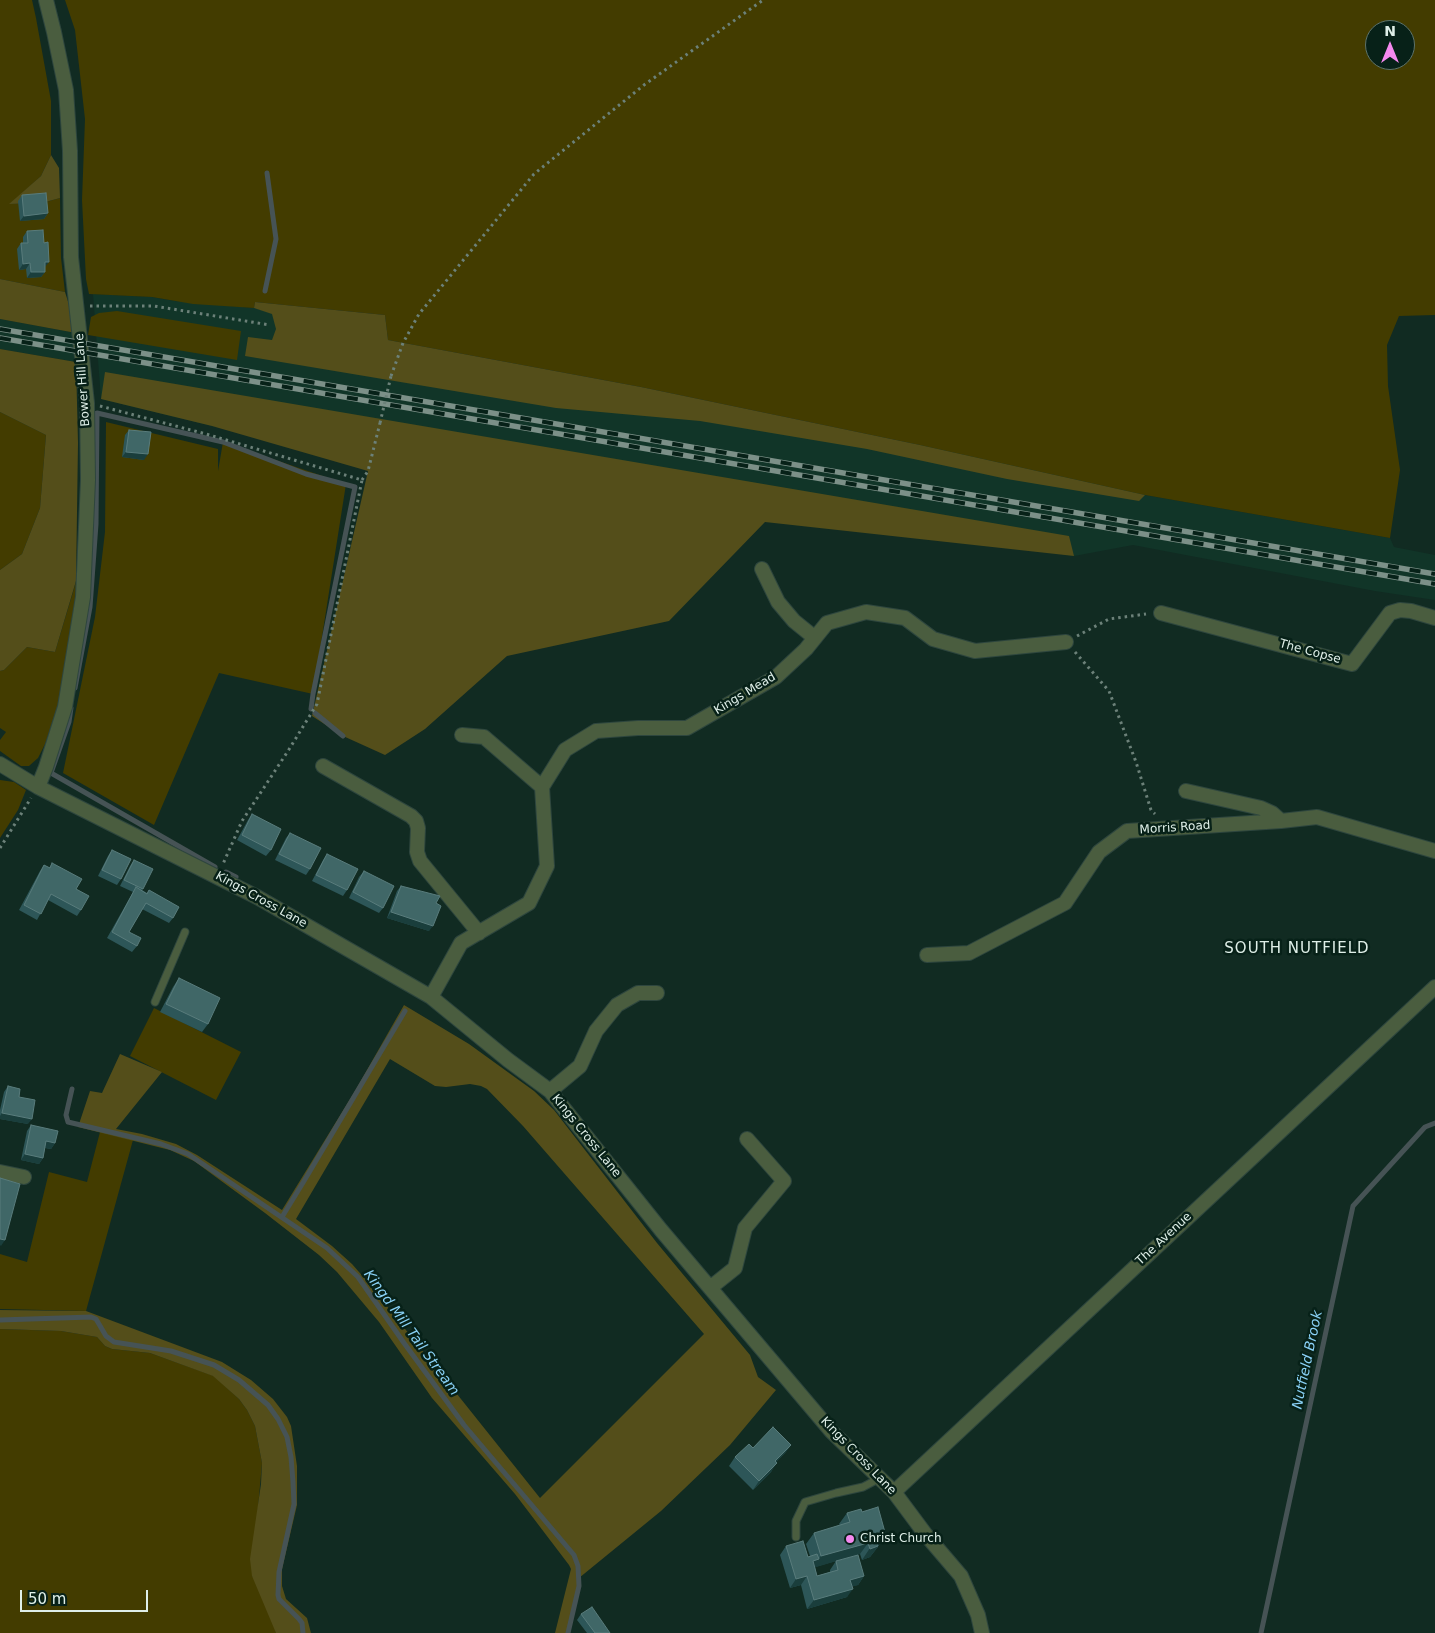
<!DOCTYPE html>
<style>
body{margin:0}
#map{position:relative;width:1435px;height:1633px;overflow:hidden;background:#112b22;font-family:"DejaVu Sans",sans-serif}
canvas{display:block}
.north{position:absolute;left:1365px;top:20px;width:50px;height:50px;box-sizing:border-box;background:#072118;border:1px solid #5d736b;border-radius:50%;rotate:0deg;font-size:14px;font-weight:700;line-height:20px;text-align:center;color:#dfefe8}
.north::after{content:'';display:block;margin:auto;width:18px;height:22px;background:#f589ef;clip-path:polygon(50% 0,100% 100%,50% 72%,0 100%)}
.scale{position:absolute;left:20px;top:1590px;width:128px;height:22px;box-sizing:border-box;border:2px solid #dfefe8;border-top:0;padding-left:6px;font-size:15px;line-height:18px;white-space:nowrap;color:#dfefe8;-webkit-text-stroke:4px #072118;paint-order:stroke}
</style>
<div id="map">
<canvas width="1435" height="1633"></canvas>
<div class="north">N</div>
<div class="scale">50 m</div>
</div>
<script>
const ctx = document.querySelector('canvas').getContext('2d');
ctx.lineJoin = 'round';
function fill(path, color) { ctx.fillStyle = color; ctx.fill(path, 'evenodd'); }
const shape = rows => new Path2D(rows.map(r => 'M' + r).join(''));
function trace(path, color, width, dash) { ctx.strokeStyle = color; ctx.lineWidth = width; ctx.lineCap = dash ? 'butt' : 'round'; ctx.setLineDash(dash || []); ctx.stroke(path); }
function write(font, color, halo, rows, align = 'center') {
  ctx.font = font + ' "DejaVu Sans",sans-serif'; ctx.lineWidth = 5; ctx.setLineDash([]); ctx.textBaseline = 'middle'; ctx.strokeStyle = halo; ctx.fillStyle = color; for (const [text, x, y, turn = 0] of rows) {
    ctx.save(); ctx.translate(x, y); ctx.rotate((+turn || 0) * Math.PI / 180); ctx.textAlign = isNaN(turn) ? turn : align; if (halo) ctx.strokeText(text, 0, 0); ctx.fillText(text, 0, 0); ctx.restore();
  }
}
const built = shape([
 [93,294,152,297,175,301,254,308,388,340,920,445,1145,495,1390,538,1394,547,1435,555,1435,600,1375,591,1133,545,1074,556,212,426,101,399],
 [0,319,76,333,76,362,0,349]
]);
const green = shape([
 [0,0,32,0,36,18,51,101,51,155,41,176,10,204,42,203,60,198,61,258,65,292,0,279],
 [65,0,1435,0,1435,315,1399,316,1387,345,1388,386,1400,470,1390,538,1145,495,920,445,641,387,388,340,385,315,255,302,254,308,193,304,152,297,89,294,86,279,82,200,85,119,75,30],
 [1375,30,1405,30,1405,60,1375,60],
 [117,311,241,331,237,360,88,335,91,317,99,313],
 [0,412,46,435,40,508,22,554,0,570],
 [106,422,218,449,218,471,223,442,346,484,313,694,219,673,154,825,63,773,95,617,105,532],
 [76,582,78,596,58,706,45,744,38,758,29,766,21,766,0,751,0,740,6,732,0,728,0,671,4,670,27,647,55,652],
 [0,780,14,782,26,790,18,810,0,838],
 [154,1008,241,1052,216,1100,130,1056],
 [100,1132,133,1140,86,1311,0,1309,0,1254,27,1262,49,1172,87,1182],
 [0,1329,61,1331,97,1337,105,1346,112,1349,150,1353,214,1376,239,1399,247,1410,255,1426,262,1463,252,1576,269,1591,276,1633,0,1633]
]);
const forest = shape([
 [51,155,59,168,60,198,42,203,9,204,41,176],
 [0,279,65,292,71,311,76,333,0,319],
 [255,302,385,315,388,340,641,387,920,445,1145,495,1139,501,1007,479,867,449,700,421,556,408,245,356,248,337,272,340,276,329,272,314,254,308],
 [0,349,76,362,78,443,76,581,55,652,27,647,4,670,0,671,0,570,22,554,40,508,46,435,0,412],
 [105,372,1069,536,1074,556,765,522,669,621,507,656,425,729,385,755,343,736,312,716,368,471,212,426,101,399],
 [404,1005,469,1044,534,1091,554,1110,657,1243,750,1355,758,1377,776,1390,730,1445,661,1511,579,1578,579,1586,568,1633,555,1633,571,1569,569,1565,515,1494,432,1398,379,1322,337,1272,319,1255,265,1213,194,1161,170,1150,78,1127,90,1091,102,1093,120,1054,162,1072,116,1129,142,1134,176,1144,197,1155,282,1210,355,1091],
 [390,1059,435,1086,446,1087,470,1084,481,1086,487,1089,523,1126,704,1334,540,1498,366,1280,352,1264,332,1246,296,1219],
 [0,1310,86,1311,222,1362,251,1380,273,1399,287,1417,291,1426,297,1466,297,1505,282,1569,282,1586,286,1599,307,1618,311,1633,276,1633,252,1576,250,1559,261,1484,262,1463,255,1426,247,1410,239,1399,213,1376,150,1353,112,1349,105,1346,97,1337,61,1331,0,1329]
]);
const stream = shape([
 [265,291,276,239,267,173],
 [75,688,90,607,96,524,97,413,223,442,306,474,355,487,313,694,311,709],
 [71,708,69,722,51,773,215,867],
 [315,713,343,736],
 [226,872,236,877],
 [72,1089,66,1115,68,1122,161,1144,188,1154,327,1248,358,1277,404,1343,464,1425,574,1555,578,1566,579,1586,568,1633],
 [282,1217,304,1181,405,1011],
 [0,1320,91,1317,96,1319,106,1336,114,1342,171,1351,214,1365,239,1380,268,1405,278,1419,287,1437,291,1457,293,1482,294,1504,279,1572,278,1595,279,1599,299,1619,302,1623,303,1633],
 [1261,1633,1353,1206,1425,1127,1435,1123]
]);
const path = shape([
 [90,306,154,306,270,325],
 [391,376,403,343,419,314,534,174,644,85,763,0],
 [100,406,206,434,362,480,317,704,288,751,242,821,223,864],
 [362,480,368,471,380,423],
 [1077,636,1109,619,1146,614],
 [1075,652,1109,691,1136,762,1151,810,1155,814],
 [0,848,31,798]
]);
const lane = shape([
 [155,1002,185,932],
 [796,1537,796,1521,805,1502,836,1493,863,1487,880,1478]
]);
const street = shape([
 [762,569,778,602,794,621,815,638],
 [1161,613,1352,664,1390,613,1400,610,1411,611,1435,618],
 [462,735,484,737,542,787],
 [0,764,38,787,257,897,431,997,508,1060,550,1091,661,1230,832,1432,894,1492,926,1535,961,1576,978,1615,982,1633],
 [323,766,411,816,416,821,418,828,417,852,420,861,479,933],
 [38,787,46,767,65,707,83,597,88,480,87,403,71,257,70,151,66,90,54,32,46,0],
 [1186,791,1261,808,1272,813,1281,821],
 [927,955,969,953,1065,903,1099,852,1127,831,1281,821,1317,817,1435,851],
 [431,997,461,943,529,903,547,866,542,787,565,750,596,731,638,728,687,728,776,677,806,649,827,623,866,612,905,618,933,639,975,651,1066,642],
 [550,1091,580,1066,596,1031,617,1005,638,993,657,993],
 [0,1172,24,1177],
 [710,1288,735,1268,745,1228,784,1181,747,1139],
 [894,1492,1435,987]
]);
const rail = shape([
 [0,329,1435,574],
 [0,338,1435,584]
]);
const pathBridge = shape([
 [380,423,391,376]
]);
const wall = shape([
 [22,195,48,213,44,219,20,221,18,201],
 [27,231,45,267,45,272,41,277,27,278,26,269,19,270,17,249,21,243,23,243,23,237],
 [129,430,144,460,122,457,125,435],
 [252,814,271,850,266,856,237,840,248,820],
 [290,833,310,869,306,875,275,860,286,838],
 [112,850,121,879,117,885,98,876,108,856],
 [327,854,347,890,343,896,312,881,323,860],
 [134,860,143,889,142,890,147,893,149,890,173,918,169,923,142,909,129,932,137,946,132,952,107,938,133,892,120,886,130,866],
 [52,863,76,889,81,910,77,916,48,900,37,920,19,910,40,871,44,865,49,868],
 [364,871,383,908,379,913,349,898,359,877],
 [401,886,436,903,429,931,387,918,397,891],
 [179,978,208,1024,202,1032,160,1012,173,987],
 [8,1086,19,1097,28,1124,0,1119,0,1110,4,1092],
 [31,1125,55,1143,51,1149,45,1148,43,1158,39,1164,21,1160,27,1131],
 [791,1445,785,1453,776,1462,771,1472,753,1490,729,1466,735,1457,753,1448],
 [862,1512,878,1547,877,1548,870,1557,862,1560,860,1554,815,1567,817,1576,830,1572,830,1570,836,1561,864,1576,858,1585,852,1586,847,1597,807,1609,801,1585,790,1588,780,1555,786,1546,808,1557,810,1556,806,1544,814,1533,840,1525,839,1524,847,1513],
 [581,1614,610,1633,587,1633,577,1620]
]);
const shadedWall = shape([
 [48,213,44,219,20,221,24,216],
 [45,262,49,262,45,267],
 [30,263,26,269,19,270,23,264],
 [31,272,45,272,41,277,27,278],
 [126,452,148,454,144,460,122,457],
 [391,912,433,926,429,931,387,918],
 [2,1113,32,1119,28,1124,0,1119,0,1116],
 [46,1141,55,1143,51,1149,42,1147],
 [25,1154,43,1158,39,1164,21,1160],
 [0,1239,5,1240,1,1246,0,1245],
 [791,1445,785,1453,769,1470,775,1461],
 [777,1463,771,1472,753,1490,759,1481],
 [886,1536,870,1557,862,1560,876,1539],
 [868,1543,860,1554,813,1568,821,1556],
 [819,1559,813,1568,813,1561],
 [807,1576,801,1585,790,1588,796,1579],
 [864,1576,858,1585,844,1589,850,1580],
 [853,1589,847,1597,807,1609,814,1600]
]);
const building = shape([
 [46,193,48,213,24,216,22,195,46,193],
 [43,230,44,243,48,242,49,262,45,262,45,272,31,272,30,263,23,264,21,243,28,243,27,231,43,230],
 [129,430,151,432,148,454,126,452,129,430],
 [252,814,281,829,271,850,242,835,252,814],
 [290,833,321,848,310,869,279,854,290,833],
 [112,850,131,859,121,879,102,870,112,850],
 [327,854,358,869,347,890,316,875,327,854],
 [134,860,153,869,143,889,124,880,134,860],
 [52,863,82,879,76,889,89,896,81,910,51,894,41,914,24,905,44,865,50,868,52,863],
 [364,871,394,886,383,908,353,892,364,871],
 [401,886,440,896,436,903,441,906,433,926,391,912,401,886],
 [136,887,147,894,149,890,179,907,173,918,146,903,129,932,141,938,137,946,112,932,136,887],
 [179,978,220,998,208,1024,166,1004,179,978],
 [8,1086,20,1089,19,1097,35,1100,32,1119,2,1113,8,1086],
 [31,1125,58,1131,55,1143,46,1141,43,1158,25,1154,31,1125],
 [0,1178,20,1184,5,1240,0,1239,0,1178],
 [773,1427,791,1445,775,1461,777,1463,759,1481,735,1457,749,1444,753,1448,773,1427],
 [878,1507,886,1536,876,1539,878,1546,870,1549,868,1543,821,1556,814,1533,850,1522,847,1513,861,1509,862,1512,878,1507],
 [803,1541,808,1557,817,1554,819,1559,813,1561,817,1576,838,1570,836,1561,858,1555,864,1576,850,1580,853,1589,814,1600,807,1576,796,1579,786,1546,803,1541],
 [592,1607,610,1633,595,1633,581,1614,592,1607]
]);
const markers = [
 [850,1539,5,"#f589ef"]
];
const streetNames = [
 ["Bower Hill Lane",83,380,-94],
 ["The Copse",1310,652,15],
 ["Kings Mead",745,694,-31],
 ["Morris Road",1175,828,-4],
 ["Kings Cross Lane",261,900,29],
 ["Kings Cross Lane",586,1136,51],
 ["The Avenue",1164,1239,-43],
 ["Kings Cross Lane",858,1456,46]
];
const poiNames = [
 ["Christ Church",860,1539]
];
const waterNames = [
 ["Kingd Mill Tail Stream",411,1333,54],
 ["Nutfield Brook",1308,1360,-78]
];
const quarterNames = [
 ["SOUTH NUTFIELD",1297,949]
];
fill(built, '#113528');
fill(green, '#433c00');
fill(forest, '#544e1a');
trace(stream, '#465355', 5);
trace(lane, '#2e463e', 9);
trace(street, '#2e463e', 16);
trace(path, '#6c8179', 3, [2.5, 4]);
trace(lane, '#4a5d3f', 7);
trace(street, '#4a5d3f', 14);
trace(rail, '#7c9088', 5.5);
trace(rail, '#072118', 4, [11]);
trace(pathBridge, '#6c8179', 3, [2.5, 4]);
fill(wall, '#2d5658');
fill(shadedWall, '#1a3e3c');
fill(building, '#406767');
trace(building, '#597c7c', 1);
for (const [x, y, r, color] of markers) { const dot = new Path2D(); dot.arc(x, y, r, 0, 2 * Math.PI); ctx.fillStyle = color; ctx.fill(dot); trace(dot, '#072118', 2); }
write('12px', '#dfefe8', '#072118', streetNames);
write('12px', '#dfefe8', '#072118', poiNames, 'left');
write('italic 14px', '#89d1f6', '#072118', waterNames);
ctx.letterSpacing = '1px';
write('15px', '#dfefe8', '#072118', quarterNames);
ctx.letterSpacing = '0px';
</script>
